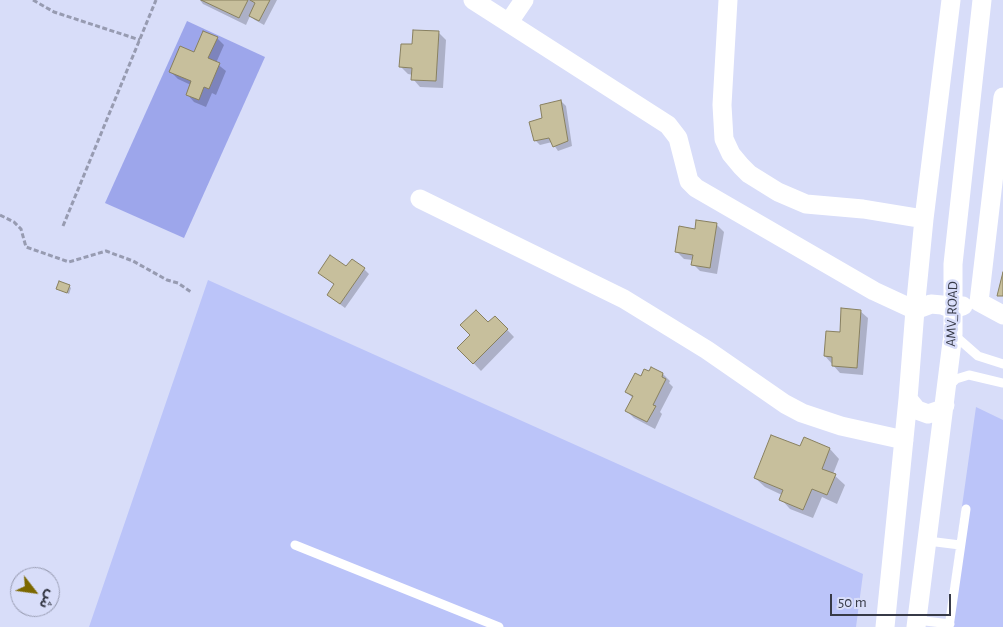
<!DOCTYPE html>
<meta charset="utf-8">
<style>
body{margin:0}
#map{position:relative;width:1003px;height:627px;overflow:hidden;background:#d8ddf9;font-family:"Alegreya Sans","Noto Sans Arabic",sans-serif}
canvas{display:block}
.north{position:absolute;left:10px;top:567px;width:50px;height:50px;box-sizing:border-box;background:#d8ddf9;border:1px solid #989cb2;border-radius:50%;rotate:120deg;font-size:14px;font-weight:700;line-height:20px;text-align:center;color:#373a47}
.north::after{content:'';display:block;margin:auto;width:18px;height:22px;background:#7c6800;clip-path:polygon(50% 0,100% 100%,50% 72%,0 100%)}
.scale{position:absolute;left:830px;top:594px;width:121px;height:22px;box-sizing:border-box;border:2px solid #373a47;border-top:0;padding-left:6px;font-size:15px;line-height:18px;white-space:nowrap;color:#373a47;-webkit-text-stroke:4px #d8ddf9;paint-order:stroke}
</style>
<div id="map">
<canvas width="1003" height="627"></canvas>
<div class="north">ش</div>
<div class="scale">50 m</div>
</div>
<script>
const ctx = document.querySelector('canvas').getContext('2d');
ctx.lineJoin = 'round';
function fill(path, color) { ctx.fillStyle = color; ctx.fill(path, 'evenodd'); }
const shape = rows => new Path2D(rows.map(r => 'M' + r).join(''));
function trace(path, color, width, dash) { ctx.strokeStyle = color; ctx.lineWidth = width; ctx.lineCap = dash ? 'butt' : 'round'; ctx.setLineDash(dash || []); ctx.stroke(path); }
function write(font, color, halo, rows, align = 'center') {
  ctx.font = font + ' "Alegreya Sans",sans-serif'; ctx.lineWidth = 5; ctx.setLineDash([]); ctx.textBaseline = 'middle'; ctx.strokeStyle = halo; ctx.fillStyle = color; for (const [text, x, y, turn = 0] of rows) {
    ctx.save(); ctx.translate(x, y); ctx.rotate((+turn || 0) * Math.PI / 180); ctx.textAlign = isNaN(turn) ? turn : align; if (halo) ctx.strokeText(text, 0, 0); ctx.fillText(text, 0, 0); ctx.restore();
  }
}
const green = shape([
 [208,280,863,574,856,627,89,627],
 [976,407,1003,420,1003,627,945,627]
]);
const water = shape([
 [187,21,265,57,184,238,105,203]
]);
const shadow = shape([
 [200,0,277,0,264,25,255,20,250,16,246,25,203,4],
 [438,32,446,40,443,88,420,87,413,79,413,75,408,74,401,67,413,45],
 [217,38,224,45,216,63,226,71,216,95,212,93,206,107,194,102,187,94,191,85,178,79,171,72],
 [561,101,566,106,572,146,558,151,552,142,540,145,535,140,544,119],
 [716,224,724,232,717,274,700,271,693,264,693,260,684,259,676,251,696,230],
 [347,268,364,269,369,274,345,308,333,299,335,285,319,273],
 [69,286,71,288,69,294,58,289],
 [860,311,868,318,863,375,840,373,825,356],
 [495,317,514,337,481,371,459,348],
 [663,374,670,381,669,383,673,387,660,412,662,414,655,429,634,418,627,411,633,398,626,392,641,377],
 [804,439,830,449,839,459,833,474,845,485,837,504,822,497,813,518,790,509,781,499,782,495,765,487,755,478,801,448]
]);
const building = shape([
 [201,0,248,0,239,18,201,0],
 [250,0,270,0,259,21,249,16,255,3,250,0],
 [413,30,439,31,436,81,411,80,412,68,399,67,401,44,412,44,413,30],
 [203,31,218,37,208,58,220,63,209,89,204,87,199,100,186,95,191,81,169,72,180,46,194,52,203,31],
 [561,100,568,141,553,147,549,138,534,141,529,122,542,118,540,105,561,100],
 [696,220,717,223,710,268,691,265,693,255,675,252,679,226,695,229,696,220],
 [330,255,346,266,352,259,365,268,340,304,327,295,334,284,318,273,330,255],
 [1003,272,1003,296,997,296,1003,272],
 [59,281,70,285,67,293,56,289,59,281],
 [841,308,861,310,857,368,832,366,832,357,824,356,826,331,840,332,841,308],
 [476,310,488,322,495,316,508,329,473,364,457,348,470,335,460,325,476,310],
 [651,367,663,373,662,377,666,379,653,405,656,406,647,422,625,411,633,396,625,392,635,373,641,376,644,369,649,371,651,367],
 [771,435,800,446,804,437,830,448,822,469,836,474,827,495,812,489,803,510,779,500,783,490,754,478,771,435]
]);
const path = shape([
 [33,0,54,12,140,40],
 [0,215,14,222,21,229,26,247,69,262,106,251,133,261,167,280,178,283,191,292],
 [63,226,156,0]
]);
const lane = shape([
 [953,334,978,356,1003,364],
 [949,386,956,379,969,375,1003,383],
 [928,541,960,545],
 [295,545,499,627],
 [917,620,950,624],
 [949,627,966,509]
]);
const street = shape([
 [473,0,668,125,678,138,689,181,696,188,874,291,915,310],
 [728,0,722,105,724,139,731,154,741,166,749,174,778,192,806,204,863,209,924,219],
 [509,22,524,0],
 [1003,97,979,302,1003,315],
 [420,199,624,299,707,350,785,404,802,413,841,426,904,440],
 [915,310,931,304,942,305,953,309,963,306],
 [908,399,917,410,928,414,940,410,945,405],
 [885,627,908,399,915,310,924,219,951,0],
 [916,627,953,334,953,264,982,0]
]);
const streetNames = [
 ["AMV_ROAD",952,314,-88]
];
fill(green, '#bbc4f9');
fill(water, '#9da6eb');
fill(shadow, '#0003');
fill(building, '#c7bf9c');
trace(building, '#88805f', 1);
trace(path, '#979bb1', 3, [5, 2.5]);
trace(lane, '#fff', 9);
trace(street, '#fff', 19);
write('14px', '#373a47', '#d8ddf9', streetNames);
</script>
